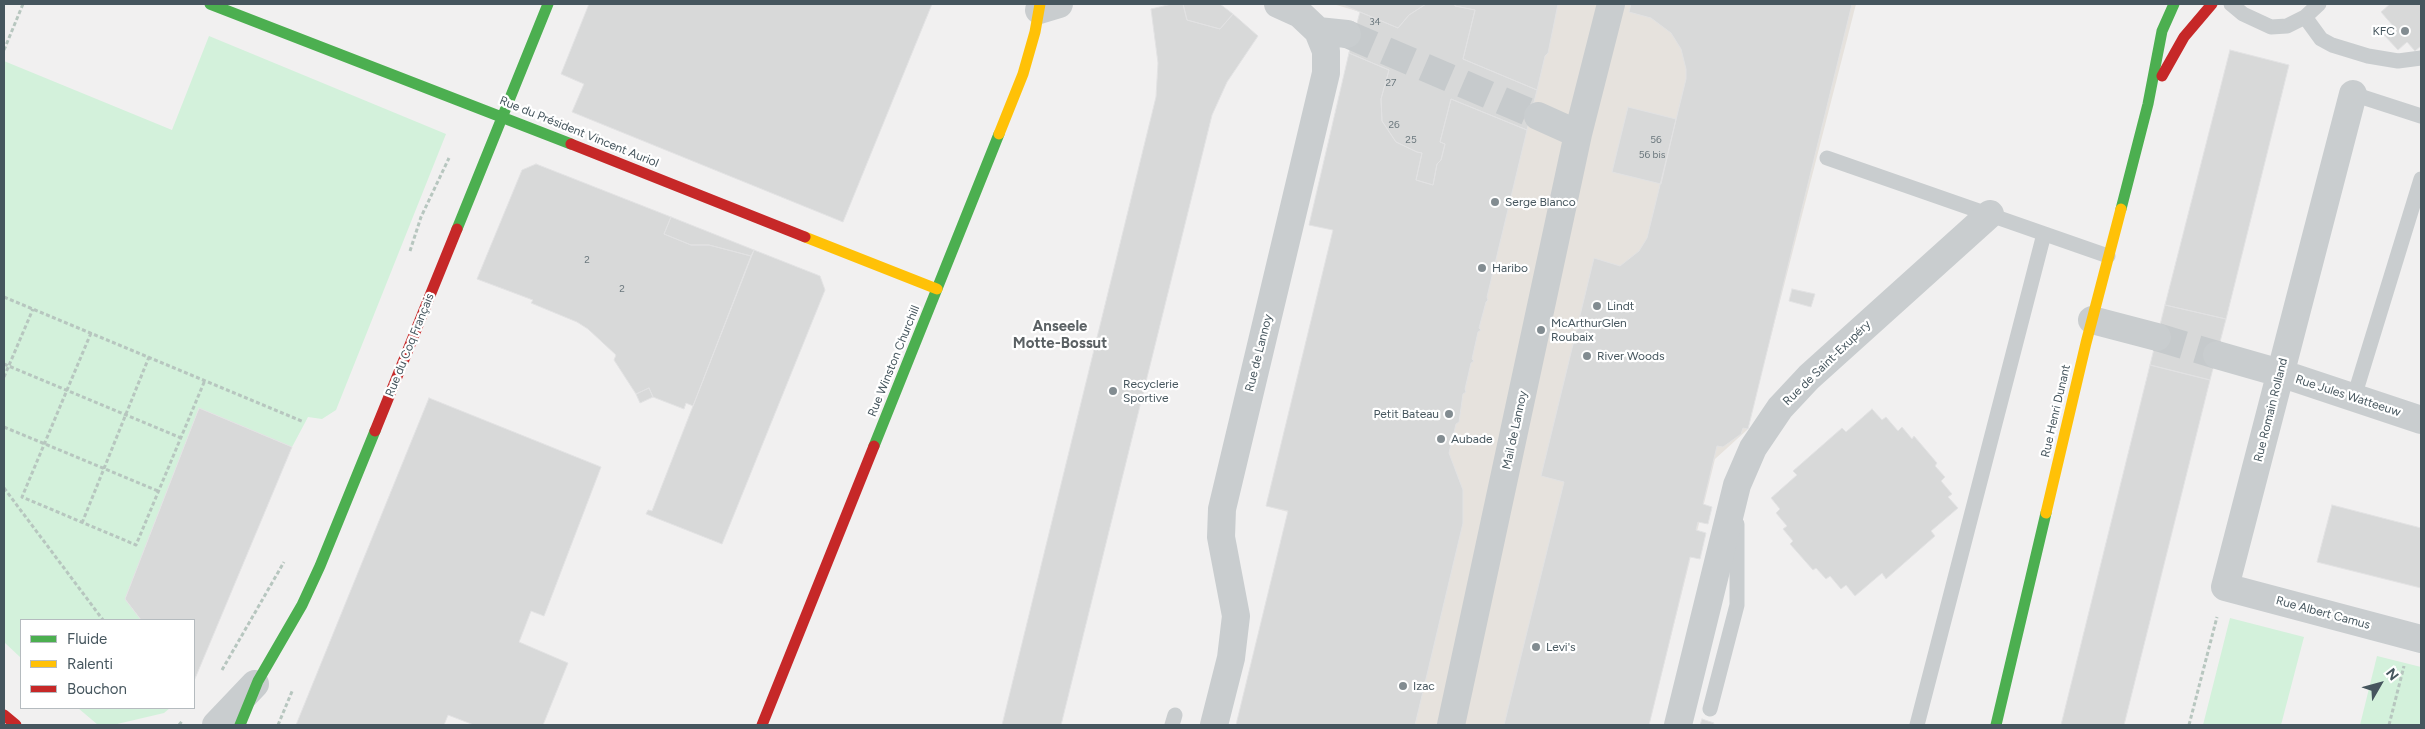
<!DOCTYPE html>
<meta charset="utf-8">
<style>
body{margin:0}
#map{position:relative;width:2425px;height:729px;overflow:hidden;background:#f1f0f0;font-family:Figtree,sans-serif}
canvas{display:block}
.frame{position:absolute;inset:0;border:5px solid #46565e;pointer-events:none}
.legend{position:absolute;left:20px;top:619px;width:175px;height:90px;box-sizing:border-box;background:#fff;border:1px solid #b5bbbf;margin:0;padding:6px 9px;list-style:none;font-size:15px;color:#46565e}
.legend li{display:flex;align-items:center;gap:10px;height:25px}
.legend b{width:25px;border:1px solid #b5bbbf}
.north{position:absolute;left:2355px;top:659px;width:50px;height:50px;-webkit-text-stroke:4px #fff;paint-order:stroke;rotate:52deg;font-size:14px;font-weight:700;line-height:20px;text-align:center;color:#46565e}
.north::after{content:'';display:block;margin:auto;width:18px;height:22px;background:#46565e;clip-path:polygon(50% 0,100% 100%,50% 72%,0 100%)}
</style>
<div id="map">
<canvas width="2425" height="729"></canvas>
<div class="frame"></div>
<ul class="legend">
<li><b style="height:6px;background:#4caf50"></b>Fluide</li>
<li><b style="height:6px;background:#ffc107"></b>Ralenti</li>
<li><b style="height:6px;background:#c62828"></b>Bouchon</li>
</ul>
<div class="north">N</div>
</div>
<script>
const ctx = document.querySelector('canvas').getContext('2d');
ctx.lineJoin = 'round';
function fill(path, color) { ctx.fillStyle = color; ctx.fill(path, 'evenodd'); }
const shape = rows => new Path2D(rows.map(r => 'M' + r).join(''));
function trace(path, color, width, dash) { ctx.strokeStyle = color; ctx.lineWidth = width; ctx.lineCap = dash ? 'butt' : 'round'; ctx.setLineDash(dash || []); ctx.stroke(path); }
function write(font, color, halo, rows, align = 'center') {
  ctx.font = font + ' Figtree,sans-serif'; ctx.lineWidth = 4.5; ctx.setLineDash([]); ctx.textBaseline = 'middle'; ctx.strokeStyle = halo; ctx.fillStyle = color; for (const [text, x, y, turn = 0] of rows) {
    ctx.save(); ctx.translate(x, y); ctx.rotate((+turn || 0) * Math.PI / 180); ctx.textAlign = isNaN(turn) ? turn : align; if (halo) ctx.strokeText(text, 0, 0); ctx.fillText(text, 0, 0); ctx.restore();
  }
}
const commercial = shape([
 [1333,4,1856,4,1747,430,1715,459,1649,725,1236,725,1288,512,1266,506,1333,230,1309,225,1360,12]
]);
const green = shape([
 [209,36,446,134,336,410,322,419,308,417,292,447,199,408,125,599,141,620,21,620,21,658,4,642,4,61,172,130],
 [2230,618,2304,637,2281,725,2203,725],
 [2377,656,2421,667,2420,725,2360,725],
 [78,708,170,708,164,713,113,725,98,725]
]);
const building = shape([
 [589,4,932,4,843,222,572,112,584,84,561,74,589,4],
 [1172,4,1183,4,1187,20,1220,29,1233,14,1258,36,1227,82,1212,115,1061,725,1002,725,1156,97,1158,63,1151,9,1172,4],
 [1183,4,1220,4,1233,14,1220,29,1187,20,1183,4],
 [1341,4,1426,4,1409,15,1398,28,1341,4],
 [1426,4,1455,4,1455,6,1475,10,1463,59,1537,90,1527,130,1451,99,1440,142,1445,144,1441,160,1437,164,1433,185,1416,180,1422,153,1417,152,1396,142,1382,121,1381,99,1389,70,1349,53,1360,12,1398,28,1409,15,1426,4],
 [1455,4,1558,4,1548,53,1545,56,1537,90,1463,59,1475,10,1455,6,1455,4],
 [1631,4,1852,4,1748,429,1743,428,1741,434,1723,447,1717,446,1703,504,1712,507,1708,524,1698,522,1696,530,1706,533,1700,559,1690,557,1649,725,1504,725,1564,482,1541,476,1594,258,1620,266,1639,251,1647,238,1686,79,1686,69,1681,49,1671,33,1651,18,1629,12,1631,4],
 [2390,4,2421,4,2421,46,2415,51,2407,42,2398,50,2384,35,2394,27,2381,12,2390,4],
 [2230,50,2289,65,2226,319,2165,305,2230,50],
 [1349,53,1389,70,1381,99,1382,121,1396,142,1417,152,1422,153,1416,180,1433,185,1437,164,1441,160,1445,144,1440,142,1451,99,1527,130,1487,297,1488,300,1486,302,1479,328,1481,330,1478,332,1472,359,1474,361,1471,363,1465,389,1466,392,1463,394,1459,422,1456,424,1449,453,1463,490,1463,523,1415,725,1236,725,1288,511,1266,506,1333,230,1309,225,1349,53],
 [1628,107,1676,119,1661,184,1612,172,1628,107],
 [536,164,671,217,664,234,691,245,709,245,751,256,693,406,686,403,684,409,653,397,649,388,636,394,614,360,616,355,588,329,577,322,531,303,533,300,477,279,522,170,536,164],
 [671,217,754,250,751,256,709,245,691,245,664,234,671,217],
 [754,250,820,276,825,290,722,544,646,514,648,510,652,511,754,250],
 [1792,289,1815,294,1811,307,1789,301,1792,289],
 [2165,305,2226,319,2210,380,2150,365,2165,305],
 [2150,365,2210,380,2124,725,2061,725,2150,365],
 [649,388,653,397,640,403,636,394,649,388],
 [429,398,601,467,544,616,531,611,519,642,568,663,543,725,474,725,448,715,444,725,296,725,429,398],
 [199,408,292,447,194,681,194,620,141,620,125,599,199,408],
 [1872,409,1882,420,1886,417,1898,431,1902,427,1912,439,1914,436,1937,463,1935,466,1945,477,1941,481,1952,494,1948,497,1958,508,1931,531,1935,536,1886,579,1882,573,1855,596,1846,585,1841,589,1830,576,1826,579,1816,568,1813,570,1790,544,1793,541,1783,529,1787,526,1776,513,1780,509,1771,498,1797,475,1793,471,1842,428,1846,432,1872,409],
 [2332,505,2421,528,2421,588,2317,562,2332,505],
 [1702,719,1714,723,1713,725,1700,725,1702,719]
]);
const streetTunnel = shape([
 [1347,34,1538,116],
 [2157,337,2217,355]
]);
const path = shape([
 [4,50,23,4],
 [410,251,421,217,449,158],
 [4,297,304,422],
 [91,333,22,497,136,545,205,380],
 [4,364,181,438],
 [4,377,33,309],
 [4,427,158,491],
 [4,488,103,620],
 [82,523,149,357],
 [222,670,284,562],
 [179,725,183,720],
 [278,725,293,689],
 [2189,725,2217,617],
 [2389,725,2404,666]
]);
const lane = shape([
 [2231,4,2243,14,2271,27,2287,26,2305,17,2319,4],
 [2305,17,2321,39,2332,45,2368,56,2398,61,2421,58],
 [2353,94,2421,116],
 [1827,158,2108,256],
 [2354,397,2421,179],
 [1710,709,1737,605,1737,524],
 [1172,725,1175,715],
 [1917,725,2044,234]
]);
const street = shape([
 [1039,10,1059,4],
 [1318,31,1347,34],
 [2353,94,2225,587,2421,639],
 [1538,116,1578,134],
 [2092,320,2157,337],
 [2217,355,2280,373,2421,420],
 [216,725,255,684],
 [1214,725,1231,658,1236,616,1221,537,1222,509,1326,73,1326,51,1318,31,1300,14,1278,4],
 [1451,725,1578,134,1611,4],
 [1678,725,1737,485,1753,448,1780,408,1809,377,1990,214]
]);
const fast = shape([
 [210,4,571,144],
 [2121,209,2148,104,2162,31,2174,4],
 [457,229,548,4],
 [874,446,999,134],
 [240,725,258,681,302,605,320,566,375,431],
 [1996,725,2046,513]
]);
const slow = shape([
 [999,134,1023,74,1035,32,1040,4],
 [805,237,937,289],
 [2046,513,2086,343,2121,209]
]);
const jam = shape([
 [2162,76,2184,37,2212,4],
 [571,144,805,237],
 [375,431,457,229],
 [4,715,16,725],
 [762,725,874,446]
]);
const markers = [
 [2405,31,5,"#828c91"],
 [1495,202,5,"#828c91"],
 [1482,268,5,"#828c91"],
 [1597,306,5,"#828c91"],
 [1541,330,5,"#828c91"],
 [1587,356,5,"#828c91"],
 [1113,391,5,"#828c91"],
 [1449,414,5,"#828c91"],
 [1441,439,5,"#828c91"],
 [1536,647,5,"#828c91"],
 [1403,686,5,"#828c91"]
];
const numberNames = [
 ["34",1375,22],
 ["27",1391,83],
 ["26",1394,125],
 ["25",1411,140],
 ["56",1656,140],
 ["56 bis",1652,155],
 ["2",587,260],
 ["2",622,289]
];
const poiNames = [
 ["KFC",2395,31,"right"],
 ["Serge Blanco",1505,202],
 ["Haribo",1492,268],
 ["Lindt",1607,306],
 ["McArthurGlen",1551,323],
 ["Roubaix",1551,337],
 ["River Woods",1597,356],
 ["Recyclerie",1123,384],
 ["Sportive",1123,398],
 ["Petit Bateau",1439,414,"right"],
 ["Aubade",1451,439],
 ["Levi's",1546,647],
 ["Izac",1413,686]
];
const streetNames = [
 ["Rue du Président Vincent Auriol",579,132,22],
 ["Rue du Coq Français",410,345,-68],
 ["Rue de Lannoy",1259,353,-76],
 ["Rue Winston Churchill",894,361,-68],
 ["Rue de Saint-Exupéry",1827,363,-44],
 ["Rue Jules Watteeuw",2348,396,18],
 ["Rue Romain Rolland",2271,410,-76],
 ["Rue Henri Dunant",2056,411,-77],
 ["Mail de Lannoy",1515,430,-78],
 ["Rue Albert Camus",2323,613,15]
];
const quarterNames = [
 ["Anseele",1060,327],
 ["Motte-Bossut",1060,344]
];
fill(commercial, '#e6e2dd');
fill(green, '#d3f1db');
fill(building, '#d8d9d9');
trace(building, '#e2e2e3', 1);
trace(streetTunnel, '#c6cacc', 28, [28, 14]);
trace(path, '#b7c6bf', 3, [4, 2.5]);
trace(lane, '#c9cdcf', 15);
trace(street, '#c9cdcf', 28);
trace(fast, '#4caf50', 11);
trace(slow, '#ffc107', 11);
trace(jam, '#c62828', 11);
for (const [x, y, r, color] of markers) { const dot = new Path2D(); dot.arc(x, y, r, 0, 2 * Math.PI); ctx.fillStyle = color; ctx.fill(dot); trace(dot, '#fff', 2); }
write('10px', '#6b787e', null, numberNames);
write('12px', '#46565e', '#fff', poiNames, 'left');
write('12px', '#46565e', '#fff', streetNames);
write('bold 15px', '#5b6164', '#fff', quarterNames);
</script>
